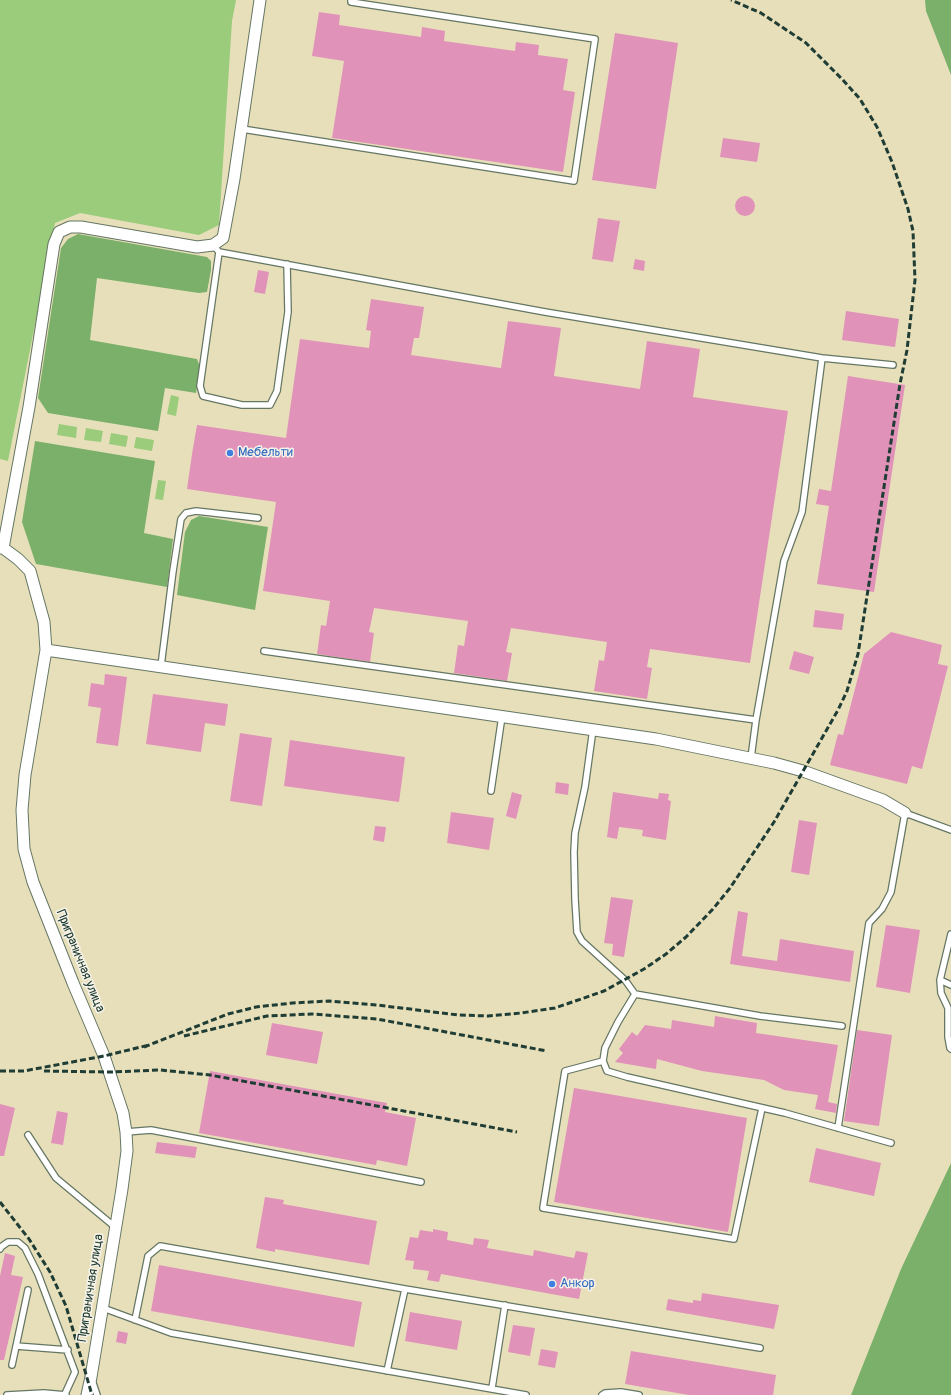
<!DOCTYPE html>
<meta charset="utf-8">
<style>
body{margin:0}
canvas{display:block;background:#e7dfba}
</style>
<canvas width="951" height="1395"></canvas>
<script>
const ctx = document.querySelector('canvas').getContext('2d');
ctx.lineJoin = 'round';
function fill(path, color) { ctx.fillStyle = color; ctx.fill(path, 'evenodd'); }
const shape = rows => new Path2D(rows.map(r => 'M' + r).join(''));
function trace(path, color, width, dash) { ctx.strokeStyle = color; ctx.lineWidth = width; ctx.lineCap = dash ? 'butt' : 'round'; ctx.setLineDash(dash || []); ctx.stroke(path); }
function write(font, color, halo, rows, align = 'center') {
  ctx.font = font + ' Pangolin,sans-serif'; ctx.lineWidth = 3; ctx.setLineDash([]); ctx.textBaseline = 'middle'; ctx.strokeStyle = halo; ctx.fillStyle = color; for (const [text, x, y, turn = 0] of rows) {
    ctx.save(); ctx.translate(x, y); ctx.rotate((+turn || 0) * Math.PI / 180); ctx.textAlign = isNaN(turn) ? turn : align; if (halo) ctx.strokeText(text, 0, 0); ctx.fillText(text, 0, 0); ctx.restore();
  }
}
const green = shape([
 [0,0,236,0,232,21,219,225,199,235,80,213,55,223,8,461,0,459],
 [171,395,179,397,176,416,167,414],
 [59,424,77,427,76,438,57,435],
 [86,428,103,431,101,442,84,440],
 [111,433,128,436,126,447,109,444],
 [136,437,154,440,152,451,134,448],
 [158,480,166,481,163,500,155,499]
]);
const forest = shape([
 [925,0,951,0,951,75,926,11],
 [78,234,207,257,211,261,211,270,207,292,199,293,97,278,90,340,197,359,200,367,196,393,165,388,158,431,48,413,38,398,61,248,68,239],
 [35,441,155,461,144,533,173,539,167,587,36,564,22,522],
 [199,516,268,527,255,610,177,595,185,532,191,520],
 [951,1163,951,1395,851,1395,901,1269]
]);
const building = shape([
 [319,12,340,15,339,25,421,37,422,27,445,31,444,41,515,51,516,42,539,45,538,55,568,59,563,90,575,92,563,172,332,138,344,61,312,56],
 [615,33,678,43,656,189,592,180],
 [723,138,760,143,757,162,720,157],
 '735 206a10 10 0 1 1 20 0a10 10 0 1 1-20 0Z',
 [598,218,620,221,613,262,592,259],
 [635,259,645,261,644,271,633,269],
 [258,270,269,272,265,294,254,292],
 [371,299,424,307,419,338,414,338,411,355,501,368,508,321,561,328,554,376,640,389,647,341,700,349,693,397,788,411,750,663,650,649,647,667,652,668,647,699,594,691,599,660,604,661,607,642,511,628,506,652,512,653,507,681,454,673,458,645,464,646,468,621,374,608,369,632,374,633,370,662,317,654,321,625,326,626,330,601,263,591,276,502,187,489,192,454,197,425,286,438,300,339,369,348,371,331,366,330],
 [846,311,899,319,895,347,842,340],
 [848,376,905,385,874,592,817,584,829,506,816,504,819,489,831,491],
 [815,610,844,614,842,630,813,627],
 [891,632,942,645,938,664,948,666,922,769,912,766,907,784,830,765,838,734,843,735,864,654],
 [794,651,814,657,809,674,789,669],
 [105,674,127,677,118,746,96,743,101,708,88,706,91,683,104,685],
 [153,694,228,704,225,726,205,723,201,752,146,744],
 [240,733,272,738,262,806,230,801],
 [290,740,405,757,399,802,284,786],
 [556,782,569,784,568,795,555,793],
 [512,792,522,795,516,819,506,816],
 [613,792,658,799,659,793,669,794,668,800,671,801,666,840,642,836,643,830,619,827,617,839,607,837],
 [451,812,494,818,489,850,447,843],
 [799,820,817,823,809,875,791,872],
 [375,826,386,827,384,842,373,840],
 [611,897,633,900,624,957,612,955,613,944,604,943],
 [738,911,748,913,742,956,777,961,780,939,854,951,850,982,730,964],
 [886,925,920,930,910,993,876,987],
 [715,1016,757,1023,756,1033,838,1045,828,1102,837,1104,836,1113,815,1109,818,1095,784,1090,764,1080,702,1071,657,1059,656,1069,615,1062,623,1053,619,1049,632,1032,637,1036,645,1025,671,1029,672,1020,714,1027],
 [272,1023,323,1032,317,1064,266,1055],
 [857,1030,892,1035,879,1126,844,1121],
 [210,1071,387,1103,385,1112,416,1118,407,1166,377,1160,376,1165,199,1133],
 [574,1088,747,1118,728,1232,554,1202],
 [0,1104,15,1108,4,1156,0,1156],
 [57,1111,68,1113,63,1145,51,1143],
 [157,1142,197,1147,195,1158,155,1153],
 [816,1148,881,1163,874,1196,809,1182],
 [265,1197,284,1200,283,1204,377,1221,369,1265,275,1249,275,1252,256,1248],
 [433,1229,448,1232,447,1240,473,1245,474,1238,489,1240,487,1248,533,1256,534,1250,574,1258,576,1251,588,1253,579,1299,441,1274,439,1282,427,1280,429,1271,413,1269,414,1261,405,1260,410,1237,418,1238,420,1230,433,1232],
 [5,1253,15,1256,11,1275,23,1277,4,1360,0,1360,0,1276],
 [159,1265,362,1302,354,1347,151,1311],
 [702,1293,779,1305,774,1329,666,1310,668,1299,693,1303,693,1300,701,1301],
 [410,1312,462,1321,457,1350,405,1341],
 [513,1325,535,1328,530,1356,508,1352],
 [118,1331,128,1333,126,1344,116,1342],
 [541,1349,558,1352,555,1368,538,1365],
 [631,1351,776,1375,773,1395,689,1395,625,1384]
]);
const lane = shape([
 [242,129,574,181,595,39,351,2,351,0],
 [213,245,219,252,545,312,822,358,893,365],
 [219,252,200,386,203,396,242,405,270,405,277,391,288,312,287,264],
 [264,651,756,720],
 [161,666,173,571,181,519,186,513,196,511,258,518],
 [593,729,585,787,575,833,574,852,575,899,577,932,582,941,625,980,635,994,618,1022,605,1048,603,1061,607,1071,627,1077,785,1113,891,1143],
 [751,758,756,720,784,561,802,512,822,358],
 [491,791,502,716],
 [951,934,940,980,941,993,948,1008,948,1037,950,1048,951,1049],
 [940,980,951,985],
 [635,994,760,1016,842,1026],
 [603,1061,565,1071,543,1208,734,1239,762,1108],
 [838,1128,869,923,882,909,891,892,905,813,951,830],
 [126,1132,151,1130,421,1182],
 [28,1135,56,1178,115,1227],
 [0,1249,1,1247,8,1242,18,1242,25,1248,38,1274,75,1372,65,1394],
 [103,1308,171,1333,526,1395],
 [135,1320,148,1256,160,1246,405,1289,760,1348],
 [16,1346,68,1350],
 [12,1365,28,1290],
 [387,1371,405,1289],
 [92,1380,97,1395],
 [492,1388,505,1305],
 [7,1395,44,1393,66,1395],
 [602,1395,605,1393,621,1392,639,1395]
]);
const street = shape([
 [0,548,3,548,18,559,30,571,44,622,46,650,25,775,22,810,24,849,33,882,73,983,104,1056,123,1113,126,1132,127,1151,122,1189,91,1377,87,1395],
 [3,548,29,407,54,244,59,232,70,227,81,227,197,247,213,245,223,238,234,179,260,0],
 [46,650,656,739,774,763,803,771,883,800,905,813]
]);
const rail = shape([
 [184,1036,267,1016,312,1014,377,1019,547,1051],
 [144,1047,228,1014,256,1007,293,1003,329,1001,377,1005,458,1015,488,1016,521,1013,555,1008,604,991,644,969,666,954,686,937,713,909,730,888,774,822,838,710,847,691,858,654,900,384,907,350,915,280,913,231,908,209,892,162,877,127,860,99,842,79,806,43,761,13,731,0],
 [0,1071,24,1071,104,1056,149,1045],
 [44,1071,110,1072,160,1070,210,1075,517,1132],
 [0,1202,29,1239,50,1272,66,1306,92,1395]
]);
const markers = [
 [230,453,4,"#3f7fe0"],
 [552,1284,4,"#3f7fe0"]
];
const shopNames = [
 ["Мебельти",238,453],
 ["Анкор",560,1284]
];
const streetNames = [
 ["Приграничная улица",80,961,68],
 ["Приграничная улица",91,1288,-81]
];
fill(green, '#9acc7b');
fill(forest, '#7bb06b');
fill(building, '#e092b9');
trace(lane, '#657663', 8);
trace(street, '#657663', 13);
trace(lane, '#fff', 5.5);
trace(street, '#fff', 11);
trace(rail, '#1f3d34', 3, [6, 3]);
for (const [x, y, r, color] of markers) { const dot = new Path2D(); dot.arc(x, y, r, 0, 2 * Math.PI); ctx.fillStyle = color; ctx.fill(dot); trace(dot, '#f7f3e8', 1.5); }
write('13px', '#366cbe', '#f7f3e8', shopNames, 'left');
write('13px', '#1f3d34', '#f7f3e8', streetNames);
</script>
